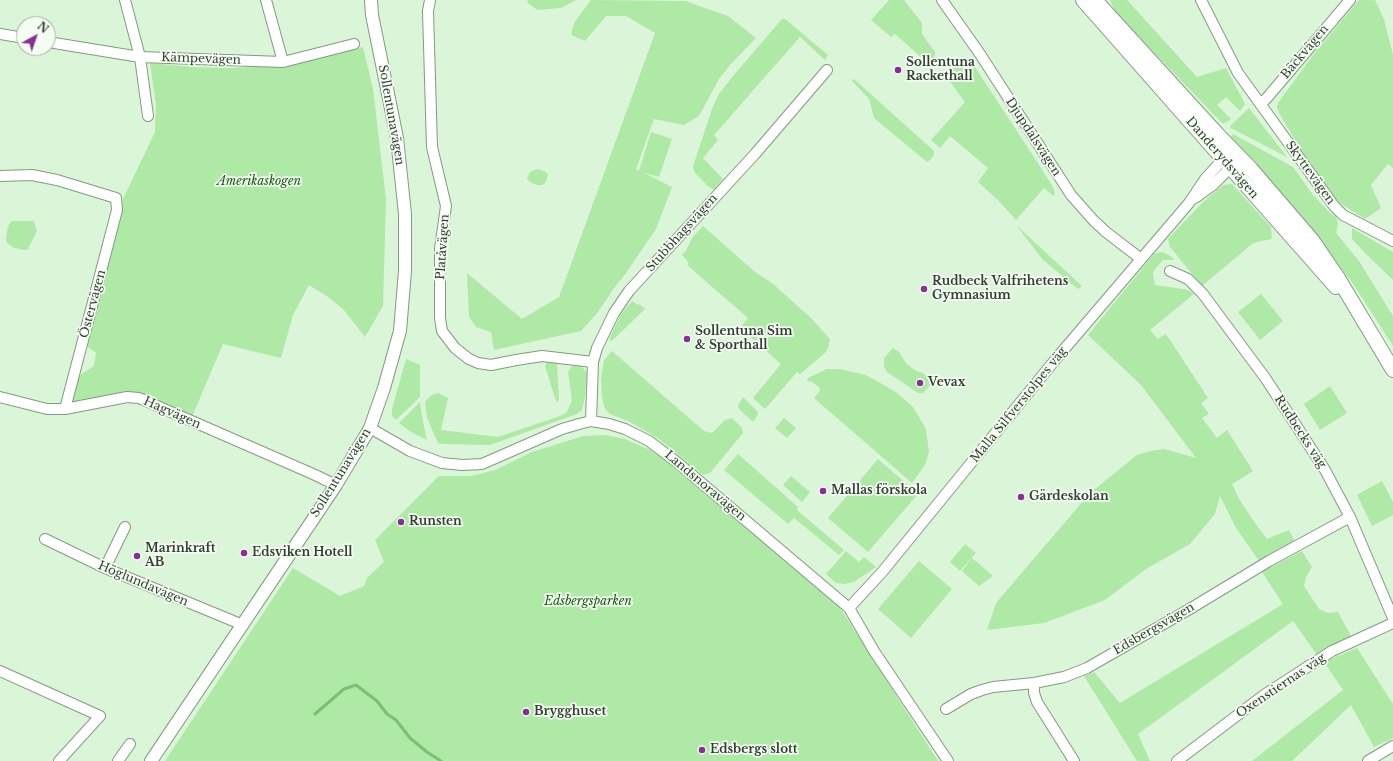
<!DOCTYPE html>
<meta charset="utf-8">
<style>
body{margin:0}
#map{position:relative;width:1393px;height:761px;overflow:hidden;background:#dbf5d8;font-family:"Libre Baskerville",serif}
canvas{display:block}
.north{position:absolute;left:16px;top:16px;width:40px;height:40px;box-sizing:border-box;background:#f3fdf2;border:1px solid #a7b1a5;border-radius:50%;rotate:40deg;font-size:11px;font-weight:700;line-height:16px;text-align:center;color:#343e32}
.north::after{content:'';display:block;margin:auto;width:14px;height:18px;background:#8a2e99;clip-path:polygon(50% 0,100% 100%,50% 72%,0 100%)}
</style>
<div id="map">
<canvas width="1393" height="761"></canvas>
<div class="north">N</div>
</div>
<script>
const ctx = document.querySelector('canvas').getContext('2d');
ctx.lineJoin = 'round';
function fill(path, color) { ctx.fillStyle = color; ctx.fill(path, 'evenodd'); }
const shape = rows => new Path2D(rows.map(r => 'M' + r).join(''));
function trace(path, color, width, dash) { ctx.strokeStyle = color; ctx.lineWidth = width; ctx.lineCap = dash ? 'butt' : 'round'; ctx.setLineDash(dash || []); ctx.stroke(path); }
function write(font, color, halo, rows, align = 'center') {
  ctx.font = font + ' "Libre Baskerville",serif'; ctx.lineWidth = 3.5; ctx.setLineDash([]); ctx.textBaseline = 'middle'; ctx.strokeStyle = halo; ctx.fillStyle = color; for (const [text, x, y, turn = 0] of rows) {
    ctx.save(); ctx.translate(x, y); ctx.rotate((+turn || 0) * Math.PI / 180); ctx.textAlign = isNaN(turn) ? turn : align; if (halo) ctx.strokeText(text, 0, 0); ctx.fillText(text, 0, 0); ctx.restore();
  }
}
const green = shape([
 [527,0,576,0,561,8,537,10,528,3],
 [591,0,685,1,728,16,756,38,730,65,719,79,699,116,684,125,654,119,636,169,639,171,651,132,672,139,659,177,642,172,672,187,656,229,626,273,615,287,598,312,581,331,494,350,491,332,476,327,469,317,467,273,522,319,559,297,655,33,626,16,606,16,585,41,571,35,574,23],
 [889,0,904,0,922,23,922,34,935,52,934,61,929,64,895,34,891,37,871,20],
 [1110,0,1127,0,1197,77,1226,68,1245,104,1240,111,1226,97,1217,105,1231,119,1225,123,1222,123,1116,13],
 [1359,0,1375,0,1384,19,1393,55,1393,168,1388,164,1371,185,1381,208,1365,219,1343,205,1334,198,1326,188,1302,152,1279,113,1277,107,1278,103,1313,55],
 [782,19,785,19,828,55,825,60,800,37,714,135,718,140,703,158,723,179,714,190,709,187,695,173,693,168,694,163,713,106,719,94,733,76],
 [363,47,373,89,386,199,383,306,365,337,343,309,328,297,309,285,293,315,281,358,223,344,191,419,134,394,71,403,77,377,94,366,96,353,87,346,123,199,155,132,156,105,150,63,193,67,232,68,269,66],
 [969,58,1043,171,1053,187,1055,195,1053,196,1044,188,1016,220,998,200,978,182,988,168,950,136,940,148,931,140,965,102,951,83,942,76],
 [854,79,934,151,934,155,929,161,927,162,874,118,869,99,853,82,852,80],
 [1249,108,1287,157,1231,128,1230,126],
 [1233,134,1293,167,1313,195,1330,213,1336,217,1338,224,1336,233,1359,261,1393,316,1393,346,1354,285,1318,239,1234,143,1230,137],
 [537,169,544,171,548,174,546,182,542,185,537,185,530,182,527,178,530,172],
 [1232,184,1271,227,1272,239,1257,242,1252,244,1202,286,1170,247,1168,239,1202,203,1217,190,1224,185],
 [12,221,34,221,37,231,28,249,25,250,14,248,8,244,6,240,7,231,9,224],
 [1016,225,1082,286,1078,289,1043,260],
 [703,226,755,272,772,283,811,318,830,339,828,348,825,353,800,374,797,372,765,409,753,398,781,364,740,328,748,318,687,265,689,263,682,255,686,251,692,238],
 [1352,228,1393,252,1393,280,1366,254,1352,239],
 [1160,252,1165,253,1172,257,1174,259,1173,260,1163,260,1155,269,1153,274,1155,285,1183,289,1188,290,1194,294,1150,330,1158,339,1166,334,1208,398,1201,403,1209,414,1202,418,1217,438,1227,430,1253,471,1232,484,1239,499,1255,523,1267,539,1289,530,1295,542,1260,562,1236,528,1220,496,1215,514,1190,544,1146,569,1105,600,1044,623,987,630,996,603,1090,493,1137,455,1150,451,1164,449,1196,458,1141,385,1088,335,1154,254],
 [1261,294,1283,321,1260,340,1238,312],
 [632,301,638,305,639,304,645,309,612,341,609,339,621,314],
 [893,348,899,352,906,363,916,371,923,373,932,381,931,384,923,393,918,393,887,372,884,367,884,358],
 [612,351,704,431,712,433,725,420,728,419,732,418,742,428,743,433,710,473,703,475,659,439,630,422,610,414,605,409,602,398,601,379,604,360],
 [406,359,420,365,420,397,396,420,392,416,392,409],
 [550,361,554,362,557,364,559,400,557,402,556,401,545,366,547,362],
 [575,365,581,366,587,373,585,397,582,410,577,414,490,445,443,444,438,443,427,418,425,403,427,399,432,395,438,393,448,398,441,430,498,437,560,416,566,413,572,401,568,372,571,367],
 [827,369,839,369,866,375,884,385,897,393,913,407,926,429,929,452,925,465,912,483,814,398,820,391,819,387,812,382,807,381,808,378],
 [1330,386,1347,413,1320,430,1304,404],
 [743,397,757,411,758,414,754,421,752,421,739,409,738,405],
 [420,402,423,422,427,440,411,432,399,423],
 [784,418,796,428,787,438,775,428],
 [605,435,625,439,650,450,678,469,839,606,938,761,165,761,293,568,340,596,364,586,367,578,384,562,375,540,439,476,472,476,495,470,532,452,583,436],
 [738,454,798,507,797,510,844,550,839,555,794,518,788,524,724,470],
 [878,459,918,494,868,552,828,518],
 [791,476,810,492,802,502,783,485],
 [1382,481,1393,502,1393,515,1372,526,1357,495],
 [965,544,976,553,960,571,950,562],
 [846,551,859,562,864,557,876,567,854,582,844,584,836,583,826,574],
 [1302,551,1312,567,1306,577,1304,586,1319,609,1328,613,1338,612,1351,636,1317,655,1293,621,1138,734,1150,761,1137,761,1084,676,1094,672,1120,703,1283,604,1262,572],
 [972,558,993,576,979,586,962,571],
 [919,561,952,589,911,638,878,609],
 [1357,648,1393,704,1393,738,1374,747,1351,705,1292,761,1252,761,1343,690,1324,662]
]);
const stream = shape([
 [315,714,344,689,356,685,377,701,387,714,396,720,410,738,427,752,441,761]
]);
const minor = shape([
 [125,0,140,57,148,116],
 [266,0,283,62],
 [430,0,428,11,432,147,446,206,440,249,440,318,442,331,455,348,469,359,478,363,491,365,516,360,542,356,593,362],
 [942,0,980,54,1071,195,1094,221,1106,232,1141,259],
 [1201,0,1238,73,1334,206,1343,215,1393,241],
 [0,34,24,38],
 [48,42,140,57,283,62,354,44],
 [1260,104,1266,99,1350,0],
 [0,176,32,175,57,180,116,198,117,210,65,409],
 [1195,198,1213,185,1235,163],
 [1170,271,1188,279,1203,294,1266,379,1325,470,1350,517,1393,618],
 [0,397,47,409,65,409,127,397,139,398,313,474,336,485],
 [591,421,593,362,597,348,614,313,629,291,755,154,827,70],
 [370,428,410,451,442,463,462,465,482,464,562,429,579,424,591,421,609,424,625,429,649,441,678,463,849,608,874,651,948,761],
 [45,539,105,568,243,625],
 [105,568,125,527],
 [849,608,883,571,1055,360,1189,203,1205,179,1227,155],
 [0,671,100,716,59,761],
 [1034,683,1034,693,1037,702,1074,761],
 [946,709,971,694,982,690,993,687,1034,683,1064,677,1087,668,1188,610,1269,561,1350,517],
 [118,761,130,744],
 [1177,761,1264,695,1332,651,1393,623],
 [1368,761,1393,746]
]);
const tertiary = shape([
 [151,761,336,485,370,428,384,388,400,331,405,271,405,214,397,138,372,15,371,0]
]);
const secondary = shape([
 [1083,0,1336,287],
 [1095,0,1218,135,1251,169,1312,240,1338,278,1393,370]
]);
const markers = [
 [898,70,4,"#8a2e99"],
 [924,289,4,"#8a2e99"],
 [687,339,4,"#8a2e99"],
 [920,383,4,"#8a2e99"],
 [823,491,4,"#8a2e99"],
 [1021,497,4,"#8a2e99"],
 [401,522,4,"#8a2e99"],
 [244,553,4,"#8a2e99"],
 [137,556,4,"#8a2e99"],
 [526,712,4,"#8a2e99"],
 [702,750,4,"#8a2e99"]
];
const streetNames = [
 ["Bäckvägen",1305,52,-50],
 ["Kämpevägen",201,59,2],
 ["Sollentunavägen",391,115,80],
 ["Djupdalsvägen",1033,137,57],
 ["Danderydsvägen",1222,158,49],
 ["Skyttevägen",1310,173,54],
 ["Stubbhagsvägen",682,233,-48],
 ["Platåvägen",443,247,-86],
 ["Östervägen",93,304,-75],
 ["Malla Silfverstolpes väg",1019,405,-51],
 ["Hagvägen",172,413,24],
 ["Rudbecks väg",1300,432,57],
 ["Sollentunavägen",341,473,-58],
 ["Landsnoravägen",705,486,40],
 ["Höglundavägen",143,584,23],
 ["Edsbergsvägen",1154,629,-30],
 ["Oxenstiernas väg",1281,686,-34]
];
const poiNames = [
 ["Sollentuna",906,63],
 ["Rackethall",906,77],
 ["Rudbeck Valfrihetens",932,282],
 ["Gymnasium",932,296],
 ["Sollentuna Sim",695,332],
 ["& Sporthall",695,346],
 ["Vevax",928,383],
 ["Mallas förskola",831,491],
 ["Gärdeskolan",1029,497],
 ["Runsten",409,522],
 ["Marinkraft",145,549],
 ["AB",145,563],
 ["Edsviken Hotell",252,553],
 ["Brygghuset",534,712],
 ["Edsbergs slott",710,750]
];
const parkNames = [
 ["Amerikaskogen",259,182],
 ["Edsbergsparken",588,602]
];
fill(green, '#aee9a6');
trace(stream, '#7bc073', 3);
trace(minor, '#839b80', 12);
trace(tertiary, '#839b80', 14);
trace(secondary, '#839b80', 16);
trace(minor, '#fff', 10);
trace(tertiary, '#fff', 12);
trace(secondary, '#fff', 14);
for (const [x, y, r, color] of markers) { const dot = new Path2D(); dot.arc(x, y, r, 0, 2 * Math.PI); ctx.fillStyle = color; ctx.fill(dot); trace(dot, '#f3fdf2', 1.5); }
write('12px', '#343e32', '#f3fdf2', streetNames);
write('bold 12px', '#343e32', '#f3fdf2', poiNames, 'left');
write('italic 12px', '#145a0d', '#f3fdf2', parkNames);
</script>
